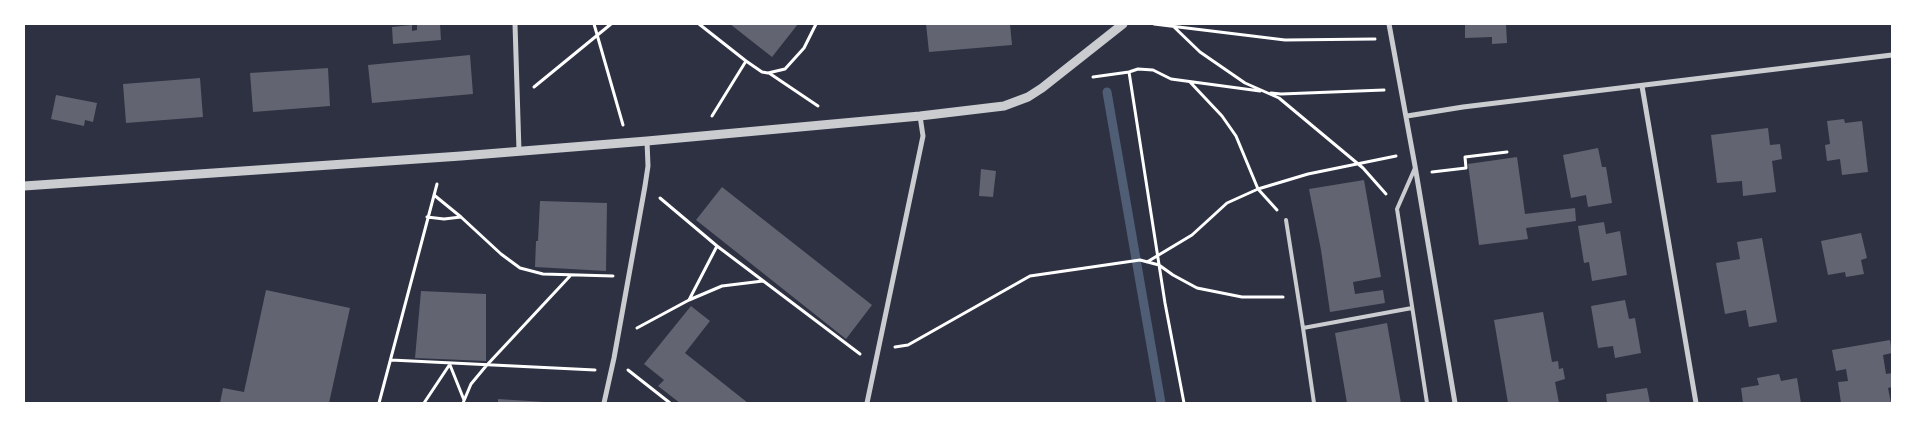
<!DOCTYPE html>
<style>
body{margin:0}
#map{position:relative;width:1916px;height:427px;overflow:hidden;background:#2d3142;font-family:Signika,sans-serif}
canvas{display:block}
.frame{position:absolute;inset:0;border:25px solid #fff;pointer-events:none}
</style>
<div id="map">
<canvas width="1916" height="427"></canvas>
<div class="frame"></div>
</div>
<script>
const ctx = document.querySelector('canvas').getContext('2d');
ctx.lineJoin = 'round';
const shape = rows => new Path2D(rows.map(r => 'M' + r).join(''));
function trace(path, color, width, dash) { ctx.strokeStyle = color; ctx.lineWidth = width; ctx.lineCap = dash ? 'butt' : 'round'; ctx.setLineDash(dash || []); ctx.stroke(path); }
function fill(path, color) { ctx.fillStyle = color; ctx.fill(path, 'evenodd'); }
const stream = shape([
 [1107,92,1161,403]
]);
const building = shape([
 [440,24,441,40,393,44,392,27,412,25,412,31,417,30,417,25],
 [730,24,798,24,772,57],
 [926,24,1010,24,1012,45,929,52],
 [1465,24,1506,24,1507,43,1492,44,1492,37,1465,38],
 [470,55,473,94,372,103,368,65],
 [328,68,330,106,253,112,250,73],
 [200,78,203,117,126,123,123,84],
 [56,95,97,103,93,122,85,120,84,126,51,119],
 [1844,119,1845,123,1862,121,1868,172,1842,175,1840,159,1827,161,1825,145,1830,144,1827,121],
 [1768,128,1770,145,1780,144,1782,159,1772,161,1776,192,1743,196,1742,181,1717,183,1711,135],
 [1598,148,1602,167,1606,167,1612,203,1588,207,1586,195,1571,198,1563,155],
 [1517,157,1525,214,1575,208,1576,221,1526,228,1528,239,1479,245,1468,164],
 [981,169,996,171,993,197,979,196],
 [1364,180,1381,277,1353,282,1355,294,1383,290,1385,303,1330,312,1321,250,1309,189],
 [722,187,872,305,846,339,696,220],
 [540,201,607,203,606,271,535,267,536,241,538,241],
 [1604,222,1606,234,1620,231,1627,275,1592,281,1589,262,1584,263,1578,226],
 [1861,233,1867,258,1861,260,1864,274,1846,277,1845,272,1828,275,1821,241],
 [1762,238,1777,322,1749,327,1746,310,1725,314,1716,263,1740,259,1737,242],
 [266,290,350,308,329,403,220,403,223,388,244,392],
 [421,291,486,294,486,361,415,358],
 [1625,300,1629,319,1635,318,1641,353,1615,358,1613,346,1598,348,1591,306],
 [691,306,710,321,685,353,748,403,680,403,658,386,664,380,644,364],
 [1543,312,1552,362,1558,361,1559,369,1563,368,1565,379,1555,382,1559,403,1508,403,1494,320],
 [1387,323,1401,403,1347,403,1335,333],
 [1890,340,1892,353,1883,355,1886,374,1892,373,1892,387,1888,388,1891,403,1852,403,1852,402,1841,403,1838,382,1848,381,1846,369,1836,371,1832,350],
 [1779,374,1781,381,1797,378,1801,403,1743,403,1741,388,1759,385,1757,378],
 [1647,388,1650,403,1607,403,1606,394],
 [498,399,544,402,544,403,498,403]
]);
const path = shape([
 [594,24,623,125],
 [699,24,746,61,712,116],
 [1154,24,1285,40,1375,39],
 [1173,26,1200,52,1245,83,1279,98,1363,168,1386,194],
 [746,61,762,72,768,73,785,69,804,48,816,24],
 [1129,72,1138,69,1153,70,1171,79,1260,91],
 [769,73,818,106],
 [1093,77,1129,72,1165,303,1184,403],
 [1190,82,1222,116,1236,136,1258,189,1277,210],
 [534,87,611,24],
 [1271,93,1281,94,1384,90],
 [1432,172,1466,168,1465,157,1507,152],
 [434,195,461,217,501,254,520,268,543,274,613,276],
 [660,198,717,246,860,354],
 [427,217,444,219,461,217],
 [717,246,689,300,722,286,763,281],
 [1147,262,1192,235,1227,203,1258,189,1308,174,1396,156],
 [637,328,689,300],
 [895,347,908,345,1030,276,1140,260,1159,265,1173,275,1197,288,1242,297,1283,297],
 [391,360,595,370],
 [450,365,464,400],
 [628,370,670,403],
 [379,403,437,184],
 [424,403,450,364],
 [463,403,471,384,486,366,570,276]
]);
const service = shape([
 [1415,168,1397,209,1427,403],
 [1286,220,1303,328],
 [1314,403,1303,328,1412,308]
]);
const minor = shape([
 [515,24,519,151],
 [1389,24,1415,166,1455,403],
 [1642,86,1696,403],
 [1407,116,1463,107,1892,55],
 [604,403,614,358,645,186,648,166,647,141],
 [867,403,923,136,920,116]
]);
const tertiary = shape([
 [24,186,461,156,647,141,920,116,1004,106,1028,97,1042,88,1123,24]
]);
trace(stream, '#4f5d75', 9);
fill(building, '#626471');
trace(path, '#fff', 3);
trace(service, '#caccd0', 4);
trace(minor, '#caccd0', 5);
trace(tertiary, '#caccd0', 9);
</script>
